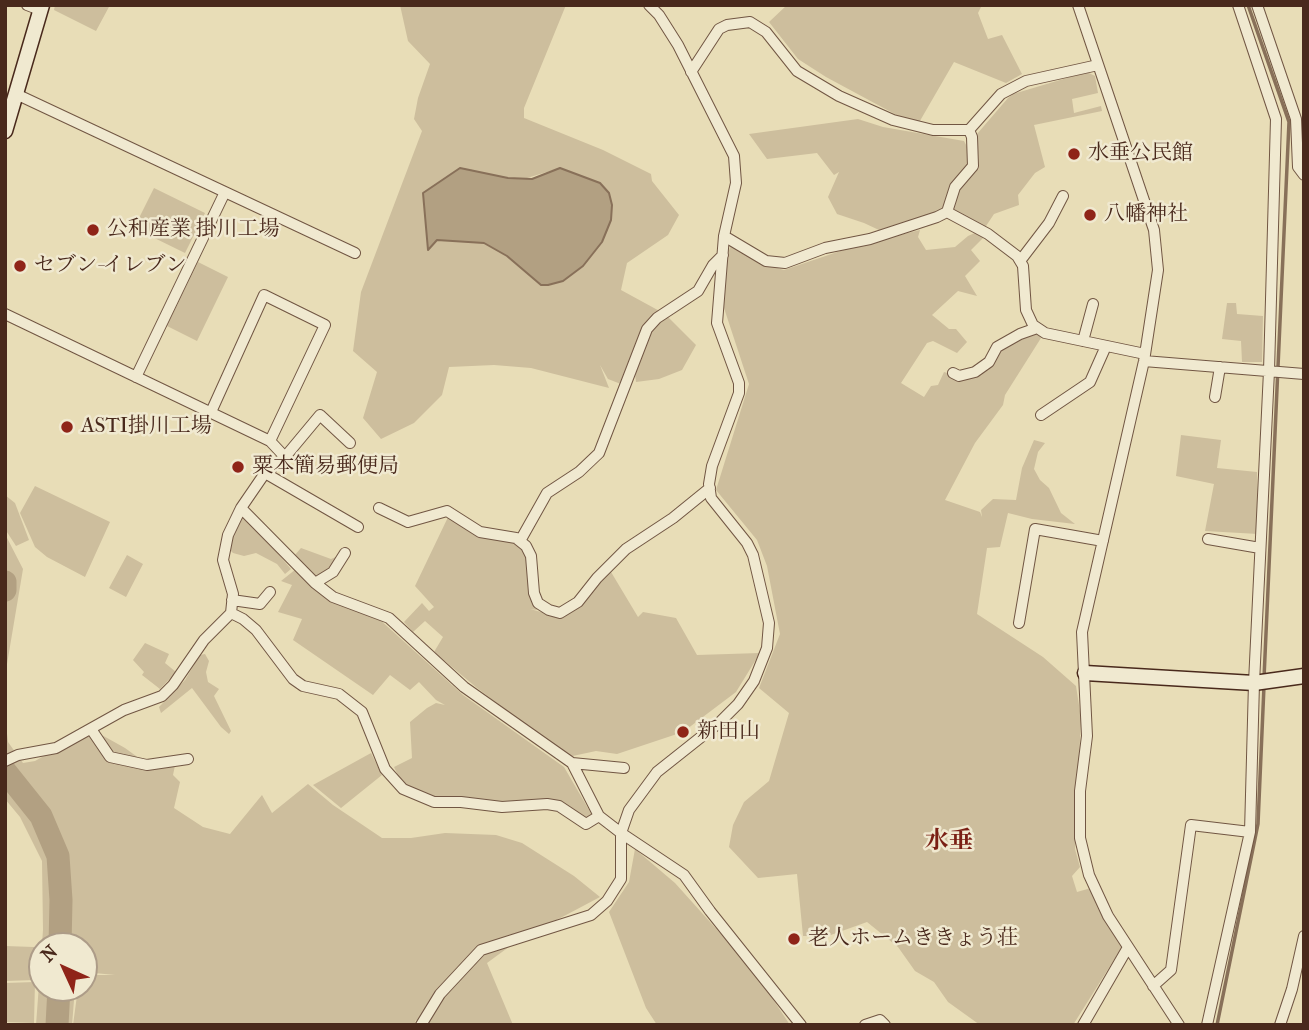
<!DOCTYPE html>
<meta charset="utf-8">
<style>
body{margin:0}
#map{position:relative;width:1309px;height:1030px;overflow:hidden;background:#e8ddb7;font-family:"IM FELL French Canon",serif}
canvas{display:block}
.frame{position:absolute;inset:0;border:7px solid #49291c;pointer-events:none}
.north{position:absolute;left:28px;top:932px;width:70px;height:70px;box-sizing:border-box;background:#f0e9d0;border:2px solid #ad9c88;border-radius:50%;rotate:315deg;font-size:19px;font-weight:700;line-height:28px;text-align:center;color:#49291c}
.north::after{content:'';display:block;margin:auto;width:24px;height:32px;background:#8f2418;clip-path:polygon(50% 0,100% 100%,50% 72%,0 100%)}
</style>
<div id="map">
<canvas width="1309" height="1030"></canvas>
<div class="frame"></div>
<div class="north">N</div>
</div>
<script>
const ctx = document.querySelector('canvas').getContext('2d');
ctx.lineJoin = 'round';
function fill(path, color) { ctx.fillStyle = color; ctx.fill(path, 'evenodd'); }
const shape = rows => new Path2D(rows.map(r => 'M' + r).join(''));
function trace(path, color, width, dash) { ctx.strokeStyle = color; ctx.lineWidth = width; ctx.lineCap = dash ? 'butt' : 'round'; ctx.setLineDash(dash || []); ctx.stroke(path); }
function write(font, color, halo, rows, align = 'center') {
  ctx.font = font + ' "IM FELL French Canon","Noto Serif JP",serif'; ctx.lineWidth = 5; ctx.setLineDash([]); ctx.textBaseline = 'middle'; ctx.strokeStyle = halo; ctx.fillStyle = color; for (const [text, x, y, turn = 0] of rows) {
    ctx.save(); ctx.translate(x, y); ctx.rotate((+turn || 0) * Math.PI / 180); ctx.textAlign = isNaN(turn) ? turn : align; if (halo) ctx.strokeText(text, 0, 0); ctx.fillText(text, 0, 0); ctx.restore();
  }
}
const green = shape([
 [55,5,110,5,96,31,54,10],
 [400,5,566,5,524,108,524,118,603,150,651,174,652,181,679,215,668,235,627,263,621,290,665,314,696,345,682,370,659,379,636,382,634,366,626,386,608,379,600,365,609,388,531,368,494,365,449,367,442,395,414,423,381,439,363,418,377,372,353,351,361,292,422,131,414,119,418,98,430,64,408,41],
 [560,168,513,262,527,178],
 [787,5,982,5,978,13,988,39,1002,35,1022,74,1006,83,954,62,917,126,826,77,798,59,769,22],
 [1087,72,1095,76,1098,93,1072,99,1074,113,1101,106,1102,111,1034,125,1045,167,1035,173,1018,195,1019,205,994,214,984,229,942,209,936,214,879,230,864,223,837,214,828,197,839,172,834,175,817,153,767,159,749,134,858,119,883,127,964,141,979,170,977,134,1008,98,1013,94],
 [154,188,205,213,185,253,134,228],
 [920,230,918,237,926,250,955,247,968,236,977,232,984,237,971,250,980,261,965,276,977,296,958,291,932,315,949,329,956,329,967,342,957,353,933,341,927,343,901,383,924,397,931,386,938,385,944,372,961,377,969,374,1002,345,1034,329,1041,338,1005,395,1003,405,975,443,945,500,980,512,982,517,981,510,993,499,1016,500,1022,468,1034,440,1045,443,1038,452,1034,469,1040,480,1049,488,1061,513,1075,524,1032,519,1008,513,1000,547,987,548,977,614,1043,657,1076,686,1081,718,1075,849,1080,867,1072,876,1077,892,1091,888,1108,926,1122,947,1073,1025,980,1025,948,1002,934,982,915,971,898,947,867,922,828,936,803,936,797,874,758,878,729,847,733,825,744,802,769,781,789,713,759,688,780,634,767,566,757,540,716,490,749,384,724,308,725,261,731,245,774,267,784,270,858,245],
 [198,262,228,277,197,341,167,326],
 [1227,303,1236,303,1237,314,1263,316,1262,362,1242,362,1241,341,1222,339],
 [1181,435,1221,440,1217,468,1257,472,1258,534,1205,531,1214,484,1176,476],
 [35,486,110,522,85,577,47,557,35,547,20,513],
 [5,495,15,503,29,540,16,546,5,529],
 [450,513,478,535,516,538,529,553,527,578,537,610,530,609,541,612,549,610,567,615,608,567,638,617,643,612,676,618,697,655,760,653,736,692,683,732,617,754,596,751,568,757,477,688,434,652,443,637,425,621,413,632,404,622,422,603,429,611,434,607,415,586],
 [247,517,291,569,285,574,277,564,256,553,244,556,233,553,229,549,232,533,242,518],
 [5,534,23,569,5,676],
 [301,548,331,559,345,553,333,572,316,581,294,556],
 [127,555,143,564,126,597,109,588],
 [296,569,314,589,336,602,378,618,463,695,564,767,592,815,586,819,547,804,435,802,414,788,405,790,394,767,412,758,410,722,427,708,436,703,445,705,436,700,419,682,410,690,390,675,373,695,293,640,302,619,278,612,292,585,281,581],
 [145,643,169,654,165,663,176,672,160,689,142,675,144,672,133,660],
 [205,654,209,661,206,672,208,682,219,689,214,696,231,731,229,734,221,727,192,688,161,713,159,707,185,680,200,655],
 [5,717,8,742,23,763,35,761,91,729,125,748,147,764,177,756,173,775,180,782,174,808,203,827,230,834,262,795,272,813,308,784,333,805,382,838,411,838,445,833,496,835,522,843,574,876,600,897,517,941,487,963,513,1025,427,1025,416,1020,414,1025,73,1025,78,988,84,988,84,975,115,975,84,972,84,946,79,946,79,937,78,946,42,946,42,988,75,988,72,1025,36,1025,43,930,42,861,20,817,5,799],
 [371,753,382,775,341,808,313,785],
 [635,849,675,883,755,972,790,1025,657,1025,646,1008,609,912,629,882],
 [5,946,34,947,36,980,5,981],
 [35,982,34,1023,5,1022,5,983]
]);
const water = shape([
 [460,168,508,178,532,179,560,168,600,183,609,193,612,205,611,220,602,242,583,266,563,281,548,285,541,285,507,256,484,243,437,240,428,250,423,193,460,168]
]);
const stream = shape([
 [1248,5,1289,122,1264,678],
 [1217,1025,1258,824,1264,686]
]);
const river = shape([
 [5,582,5,590],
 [5,771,41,816,58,856,61,900,60,946],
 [57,1025,59,988]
]);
const street = shape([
 [27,5,40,10],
 [1078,5,1154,230,1158,270,1144,361,1082,632,1087,736,1080,791,1080,838,1089,875,1108,916,1179,1025],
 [1257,5,1296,119,1298,167,1304,175],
 [691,72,719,29,727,25,750,22,766,32,797,71,839,96,893,120,933,130,969,130],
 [16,94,355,253],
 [947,212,955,187,973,166,972,137,969,130,1001,94,1026,81,1098,65],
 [724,236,766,261,785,263,825,248,870,239,937,217,947,212,988,234,1017,256,1023,266,1026,310,1033,325,1045,333,1145,354],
 [1020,261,1049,223,1063,196],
 [5,314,270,441,285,457,265,473,241,508,228,535,223,560,233,594,231,613,204,640,173,685,162,696,124,710,56,748,18,755,5,761],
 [1083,341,1093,304],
 [1144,361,1304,374],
 [953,373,959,376,975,372,989,362,997,347,1020,334,1037,328],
 [136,377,225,192],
 [1215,397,1220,367],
 [211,412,264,295,325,325,270,441],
 [1041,415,1090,382,1106,346],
 [285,457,320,415,350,443],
 [265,473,358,527],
 [241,508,315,583,333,597,389,618,464,687,572,763,599,816,621,833,684,875,710,911,801,1025],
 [379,508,408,522,447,511,480,532,516,538,526,546,531,556,534,593,538,603,549,610,560,613,578,602,597,578,626,549,673,518,710,488],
 [1208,539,1260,548],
 [520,541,547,493,579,472,599,453,647,329,657,318,698,291,713,265,723,255],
 [315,583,333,572,345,553],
 [232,600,260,604,270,592],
 [231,613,243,619,256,630,293,679,303,686,339,694,362,712,385,769,403,789,434,802,461,802,502,807,547,804,559,806,586,824,599,816],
 [1019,623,1035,529,1103,541],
 [91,729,110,757,147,765,188,759],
 [572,763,624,768],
 [1153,986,1171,970,1191,825,1250,832],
 [421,1025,440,994,481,950,591,915,607,901,621,879,621,833,629,810,657,772,720,722,738,704,754,681,767,648,769,623,753,555,747,543,711,498,709,484,712,466,739,393,739,383,717,323,724,236,736,183,734,156,678,45,659,15,649,5],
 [865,1025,880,1020,885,1025],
 [1083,1025,1127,949],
 [1207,1025,1250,832,1254,683,1269,371,1276,119,1238,5],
 [1280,1025,1292,989,1304,936]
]);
const secondary = shape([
 [5,131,42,5],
 [1085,673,1254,683,1304,676]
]);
const markers = [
 [1074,154,7,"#8f2418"],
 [1090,215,7,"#8f2418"],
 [93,230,7,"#8f2418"],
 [20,266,7,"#8f2418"],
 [67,427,7,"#8f2418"],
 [238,467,7,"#8f2418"],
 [683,732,7,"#8f2418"],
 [794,939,7,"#8f2418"]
];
const poiNames = [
 ["水垂公民館",1088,154],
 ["八幡神社",1104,215],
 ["公和産業 掛川工場",107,230],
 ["セブン-イレブン",34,266],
 ["ASTI掛川工場",81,427],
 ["粟本簡易郵便局",252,467],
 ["新田山",697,732],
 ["老人ホームききょう荘",808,939]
];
const quarterNames = [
 ["水垂",949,842]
];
fill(green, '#cdbe9d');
fill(water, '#b2a082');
trace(water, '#887059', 2);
trace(stream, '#887059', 3.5);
trace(river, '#b2a082', 23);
trace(street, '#715643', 12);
trace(secondary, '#49291c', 17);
trace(street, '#f0e9d0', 10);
trace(secondary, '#f0e9d0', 14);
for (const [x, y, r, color] of markers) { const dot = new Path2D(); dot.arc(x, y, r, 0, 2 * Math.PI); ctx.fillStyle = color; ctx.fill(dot); trace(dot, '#f0e9d0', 2.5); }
write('21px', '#49291c', '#f0e9d0', poiNames, 'left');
write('bold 24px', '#7a1f14', '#f0e9d0', quarterNames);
</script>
